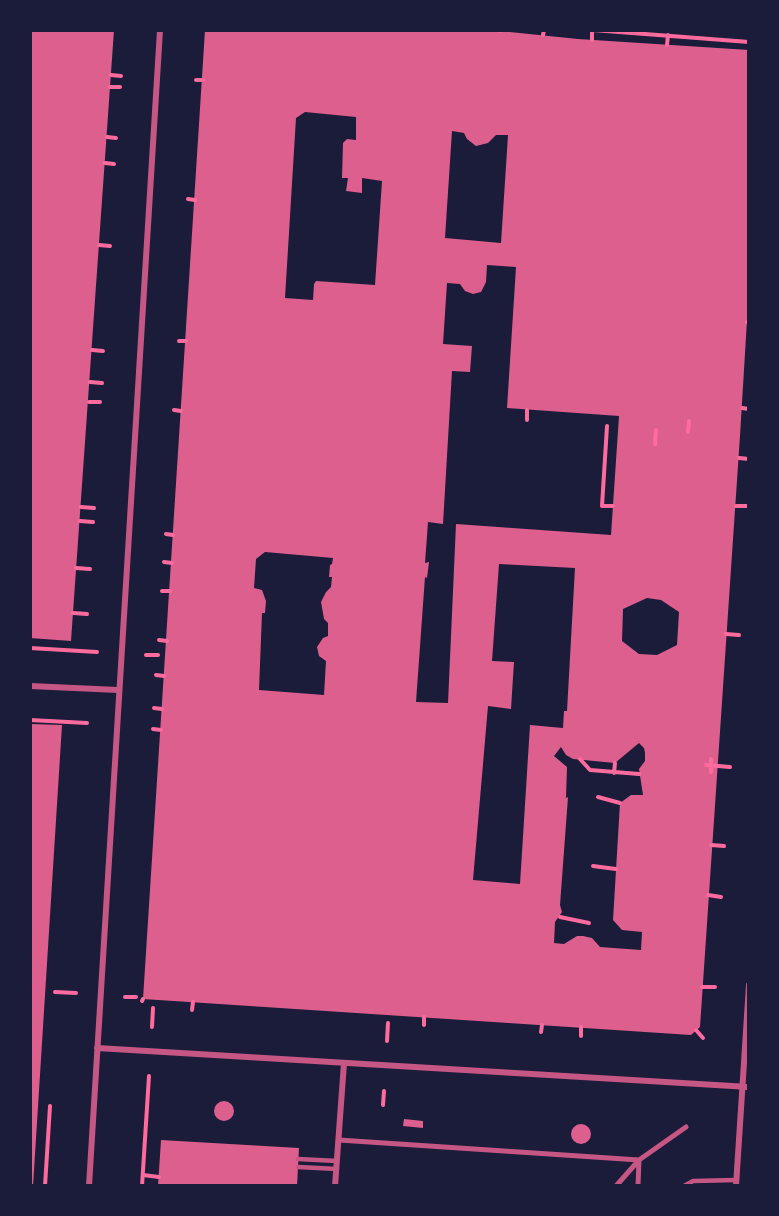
<!DOCTYPE html>
<style>
body{margin:0}
#map{position:relative;width:779px;height:1216px;overflow:hidden;background:#1b1b3a;font-family:Poppins,sans-serif}
canvas{display:block}
.frame{position:absolute;inset:0;border:32px solid #1b1b3a;pointer-events:none}
</style>
<div id="map">
<canvas width="779" height="1216"></canvas>
<div class="frame"></div>
</div>
<script>
const ctx = document.querySelector('canvas').getContext('2d');
ctx.lineJoin = 'round';
function fill(path, color) { ctx.fillStyle = color; ctx.fill(path, 'evenodd'); }
const shape = rows => new Path2D(rows.map(r => 'M' + r).join(''));
function trace(path, color, width, dash) { ctx.strokeStyle = color; ctx.lineWidth = width; ctx.lineCap = dash ? 'butt' : 'round'; ctx.setLineDash(dash || []); ctx.stroke(path); }
const building = shape([
 [30,30,114,30,71,641,30,638],
 [205,30,500,31,578,39,749,50,749,287,740,436,700,1027,691,1035,143,999],
 [305,112,356,117,356,140,347,139,343,143,342,178,348,178,346,191,362,193,362,178,382,181,375,285,316,281,314,284,313,300,285,298,296,118],
 [452,131,464,133,467,139,476,146,488,143,496,135,508,135,501,243,445,238],
 [487,265,516,267,507,408,619,416,611,535,456,524,448,703,416,702,425,577,427,578,429,562,425,563,428,522,443,524,452,371,470,372,472,346,443,344,447,283,460,284,465,291,473,294,481,292,486,282],
 [265,552,333,558,332,564,330,565,329,577,332,577,331,587,326,592,321,602,324,619,328,623,328,636,323,638,317,647,319,656,326,661,324,695,259,690,262,613,265,613,266,601,262,590,254,588,256,559],
 [499,564,575,568,567,711,564,711,563,728,530,725,520,884,473,880,488,706,511,709,514,662,492,661],
 [647,598,661,600,679,612,677,645,657,655,639,654,622,641,623,609],
 [639,743,644,748,645,753,645,761,639,769,643,795,631,795,620,803,613,920,622,930,642,932,641,950,600,947,592,938,583,936,577,936,564,944,554,943,555,922,562,912,560,905,568,797,566,798,567,767,554,756,561,747,566,755,573,759,615,763],
 [30,724,62,725,33,1186,30,1186],
 '214 1111a10 10 0 1 1 20 0a10 10 0 1 1-20 0Z',
 [404,1119,423,1121,423,1128,403,1126],
 '571 1134a10 10 0 1 1 20 0a10 10 0 1 1-20 0Z',
 [161,1140,299,1148,297,1186,158,1186]
]);
const path = shape([
 [593,30,749,42],
 [500,31,500,30],
 [543,35,544,30],
 [592,40,592,30],
 [667,45,668,35],
 [111,75,121,76],
 [196,80,203,80],
 [110,87,120,87],
 [107,137,116,138],
 [105,163,114,164],
 [188,199,195,200],
 [99,245,110,246],
 [747,322,749,322],
 [179,341,186,341],
 [92,350,103,351],
 [90,382,102,383],
 [89,402,100,402],
 [742,408,749,409],
 [174,410,181,411],
 [527,410,527,420],
 [607,426,602,506,613,506],
 [688,432,689,421],
 [655,444,656,430],
 [739,458,749,459],
 [736,506,748,506],
 [81,507,94,508],
 [80,521,93,522],
 [166,534,173,535],
 [164,562,172,563],
 [76,568,90,569],
 [162,591,170,591],
 [73,613,87,614],
 [726,634,739,635],
 [159,640,167,641],
 [30,648,97,652],
 [146,655,158,655],
 [156,675,164,676],
 [154,708,162,709],
 [30,720,87,723],
 [153,729,161,730],
 [580,759,590,770,639,774],
 [706,765,730,767],
 [711,772,711,759],
 [614,773,615,763],
 [598,797,620,803],
 [711,845,724,846],
 [593,866,616,869],
 [708,895,721,897],
 [560,917,589,923],
 [702,987,715,987],
 [55,992,76,993],
 [125,997,136,997],
 [142,1001,143,999],
 [192,1010,193,1002],
 [424,1025,424,1017],
 [152,1027,153,1008],
 [581,1027,581,1036],
 [696,1030,703,1038],
 [541,1032,542,1025],
 [387,1041,388,1023],
 [383,1105,384,1091],
 [143,1175,159,1177],
 [45,1186,50,1106],
 [142,1186,149,1076]
]);
const service = shape([
 [298,1159,337,1161],
 [298,1167,337,1169],
 [684,1186,693,1181,736,1180]
]);
const pedestrian = shape([
 [339,1140,639,1160,638,1186],
 [616,1186,639,1160,686,1127]
]);
const minor = shape([
 [30,686,118,690],
 [97,1048,749,1087],
 [89,1186,160,30],
 [335,1186,344,1063],
 [736,1186,749,985]
]);
fill(building, '#dd5f8e');
trace(path, '#ff6b9d', 4);
trace(service, '#c65784', 4.5);
trace(pedestrian, '#c65784', 5);
trace(minor, '#c65784', 6);
</script>
